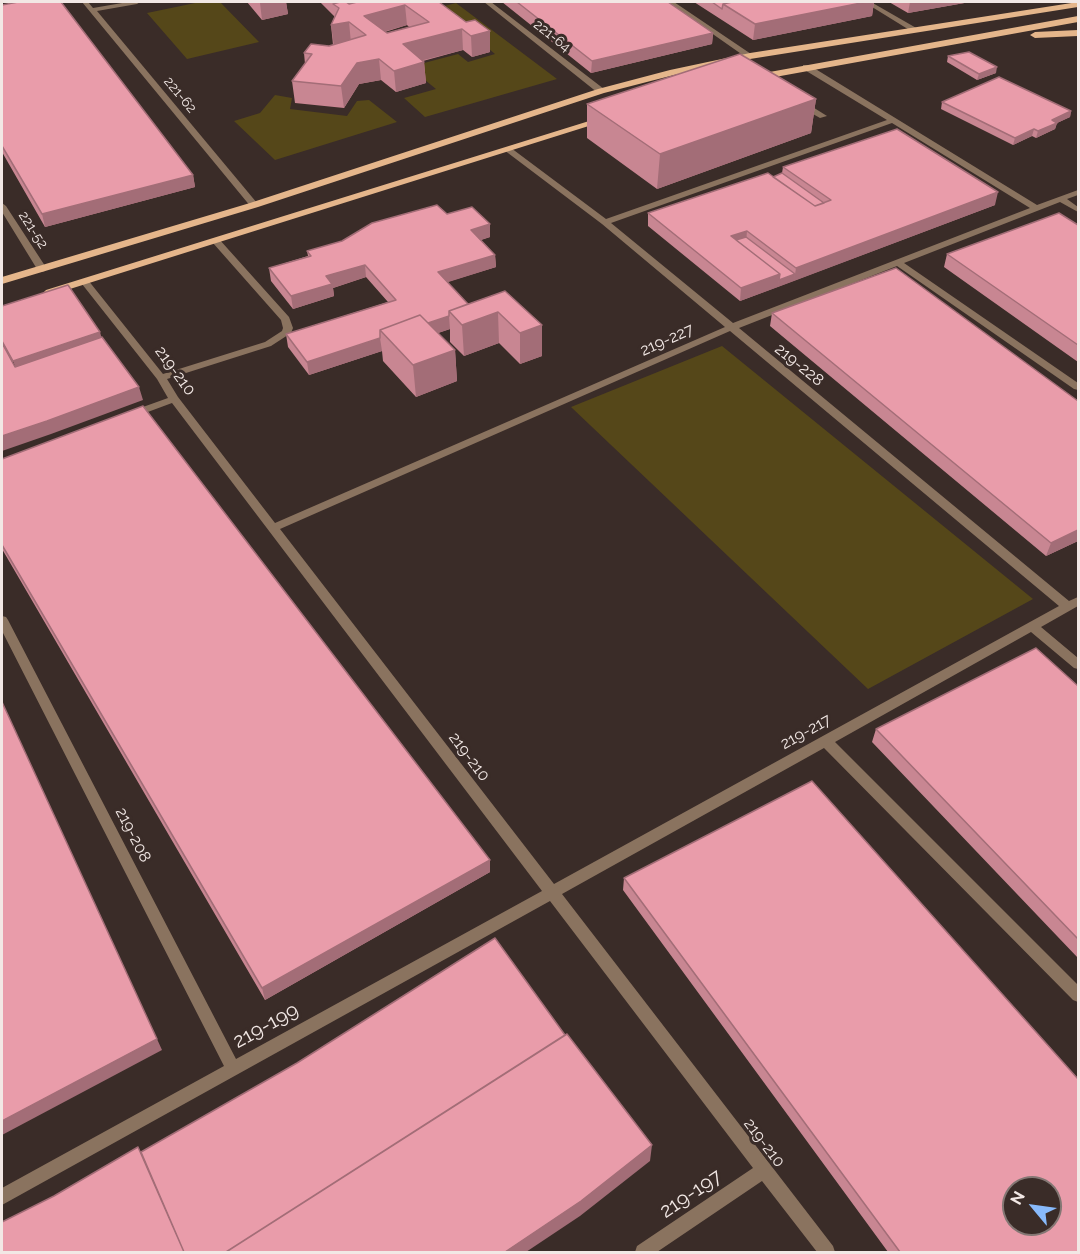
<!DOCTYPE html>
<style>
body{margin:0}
#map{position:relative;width:1080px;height:1254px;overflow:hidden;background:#3a2c28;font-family:Raleway,sans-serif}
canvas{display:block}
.frame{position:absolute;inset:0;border:3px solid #f2e8e5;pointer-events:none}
.north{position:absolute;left:1002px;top:1176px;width:60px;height:60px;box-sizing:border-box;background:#3a2c28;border:2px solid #847774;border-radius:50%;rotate:299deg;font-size:16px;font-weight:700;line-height:24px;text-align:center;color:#f2e8e5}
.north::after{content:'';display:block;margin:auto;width:21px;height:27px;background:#88bafc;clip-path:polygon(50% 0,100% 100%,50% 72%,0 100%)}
</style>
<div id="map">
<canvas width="1080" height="1254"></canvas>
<div class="frame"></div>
<div class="north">N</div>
</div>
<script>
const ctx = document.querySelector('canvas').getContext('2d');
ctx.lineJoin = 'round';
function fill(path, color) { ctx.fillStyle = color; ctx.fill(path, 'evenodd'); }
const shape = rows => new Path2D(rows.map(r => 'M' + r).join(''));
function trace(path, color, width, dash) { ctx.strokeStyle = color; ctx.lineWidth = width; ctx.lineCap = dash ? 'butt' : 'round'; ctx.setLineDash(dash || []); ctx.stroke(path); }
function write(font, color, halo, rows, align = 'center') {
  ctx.font = font + ' Raleway,sans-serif'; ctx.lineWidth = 6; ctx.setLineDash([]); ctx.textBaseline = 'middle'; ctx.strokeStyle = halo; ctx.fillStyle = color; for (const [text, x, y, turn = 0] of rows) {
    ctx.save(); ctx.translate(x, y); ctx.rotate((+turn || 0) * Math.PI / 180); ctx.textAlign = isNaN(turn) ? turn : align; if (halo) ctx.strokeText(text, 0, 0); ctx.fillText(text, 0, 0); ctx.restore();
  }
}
const green = shape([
 [200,2,220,2,259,42,187,59,147,13],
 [456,3,557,79,425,117,404,98,436,89,409,67,458,54,468,62,495,54,476,38,429,10],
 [275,95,292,98,290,109,347,116,357,101,369,100,397,122,275,160,234,121,260,113],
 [722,346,1033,599,868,689,571,407]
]);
const lane = shape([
 [797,101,803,101,827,116,820,118,797,105,797,101]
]);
const street = shape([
 [82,2,88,2,93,8,128,2,140,2,137,4,97,11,257,203,257,207,251,207,82,2],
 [484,2,491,2,604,89,604,93,598,93,484,2],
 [667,2,674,2,754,56,747,58,667,2],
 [864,2,871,2,918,29,911,31,864,2],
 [803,65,809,65,1037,205,1078,190,1078,195,1067,199,1078,207,1078,212,1060,202,904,263,1078,383,1078,390,1074,389,897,266,739,328,1069,601,1078,597,1078,606,1041,627,1078,658,1078,669,1074,668,1031,632,835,742,1078,985,1078,1002,1073,1000,824,748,562,894,833,1246,835,1252,817,1252,762,1181,657,1252,635,1252,637,1246,753,1168,550,901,2,1205,2,1188,224,1066,2,631,2,616,6,617,8,620,236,1059,542,891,172,403,137,416,129,416,128,414,129,412,168,398,157,379,82,284,82,280,88,280,163,374,265,342,282,331,283,328,281,320,213,243,213,239,219,239,289,317,293,328,291,333,271,346,167,379,178,397,275,523,725,327,602,224,504,150,511,148,606,219,887,120,803,69,803,65],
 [892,123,1030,208,733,323,611,223,892,123],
 [730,331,1059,606,554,884,280,529,730,331],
 [2,203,6,206,47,269,45,271,42,272,37,269,2,212,2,203]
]);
const primary = shape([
 [1078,2,1078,7,750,59,674,75,604,93,258,207,2,284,2,277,250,203,598,89,670,70,750,53,1078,2],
 [1078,16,1078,22,753,81,748,78,753,75,1078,16],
 [1078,30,1078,36,1035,38,1030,35,1035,32,1078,30],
 [602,117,611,119,54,294,50,295,44,292,46,290,602,117]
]);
const wall = shape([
 [247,2,286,2,288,14,262,20],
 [320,2,439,2,490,52,472,57,463,50,423,61,424,62,426,83,396,92,381,80,359,84,344,108,295,103,292,81,305,64,304,53,333,45,331,25,334,18,334,16],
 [407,25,409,27,387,33,385,32],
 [502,2,668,2,713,33,712,44,591,73],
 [694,2,874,2,872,16,753,40],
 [889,2,970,2,908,13],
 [2,5,193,175,195,187,45,227,2,152],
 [948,56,996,73,977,80,947,62],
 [816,99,811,133,657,189,587,138,587,104],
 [942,102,1071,111,1070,117,1057,123,1055,129,1036,138,1032,136,1013,145,941,109],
 [783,167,995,205,740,301,648,226,648,213,773,177,782,173],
 [447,214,490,224,490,237,481,240,495,255,496,267,447,282,468,304,505,291,542,325,542,356,520,364,499,343,464,356,450,342,450,329,438,333,455,350,457,381,416,397,383,361,382,351,309,375,288,347,286,334,388,302,366,277,333,288,334,296,293,309,271,281,269,268,308,256,307,251],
 [1078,225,1078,362,944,267,947,254],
 [772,313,1078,401,1078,541,1046,556,770,326],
 [2,459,490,872,265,1000,2,549],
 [1078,686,1078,958,872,742,876,729],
 [624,878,1078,1252,888,1252,623,890]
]);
const shadedWall = shape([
 [268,2,286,2,288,14,262,20,260,3],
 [866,2,874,2,872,16,753,40,755,24],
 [910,2,970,2,908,13],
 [405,5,407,25,366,37,364,16],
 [349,22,351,43,334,46,331,25],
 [462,29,463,50,404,65,403,44],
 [490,31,490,52,472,57,471,36],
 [713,33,712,44,591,73,592,61],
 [379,59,381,80,359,84,344,108,341,86,357,63],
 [424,62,426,83,396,92,394,71],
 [997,67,996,73,977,80,979,74],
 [816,99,811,133,657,189,660,154],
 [1071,111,1070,117,1057,123,1055,129,1036,138,1038,131,1052,120],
 [1034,129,1032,136,1013,145,1015,138],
 [193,175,195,187,45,227,42,214],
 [998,192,995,205,794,281,796,268],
 [490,224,490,237,471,243,471,230],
 [747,231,746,243,736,247,731,236],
 [495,255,496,267,439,285,438,272],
 [365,265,366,277,333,288,334,296,293,309,291,296,326,276],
 [780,274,778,287,740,301,741,288],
 [795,274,794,281,778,287,779,280],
 [498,312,499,343,464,356,462,325],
 [449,316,450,329,396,347,386,337],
 [542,325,542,356,520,364,520,333],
 [100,332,105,350,20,380,13,361],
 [380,338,382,351,309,375,307,362],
 [455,350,457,381,416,397,413,365],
 [139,387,143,400,51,434,2,451,2,436],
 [1078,530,1078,541,1046,556,1051,543],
 [490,860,490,872,265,1000,262,988],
 [157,1039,162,1050,2,1135,2,1121],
 [652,1145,650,1161,580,1216,526,1252,505,1252]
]);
const building = shape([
 [18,2,61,2,193,175,42,214,2,146,2,5,18,2],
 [340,2,346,2,349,4,357,2,439,2,466,22,475,20,490,31,471,36,462,29,403,44,424,62,394,71,379,59,357,63,341,86,292,81,312,54,304,53,311,44,329,46,366,35,349,22,331,25,339,8,333,4,340,2],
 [405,5,429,22,387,33,364,16,405,5],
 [517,2,668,2,713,33,592,61,517,2],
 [712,2,732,2,723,4,722,9,712,2],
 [732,2,866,2,755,24,723,4,732,2],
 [969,52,997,67,979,74,948,56,969,52],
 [740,54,816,99,660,154,587,104,740,54],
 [999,77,1071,111,1052,120,1057,123,1038,131,1034,129,1015,138,942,102,999,77],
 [897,129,998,192,796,268,747,231,731,236,780,274,741,288,648,213,768,173,815,206,831,200,783,167,897,129],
 [782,173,824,203,815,206,773,177,782,173],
 [437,205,447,214,472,207,490,224,471,230,495,255,438,272,468,304,449,311,449,316,428,323,420,315,380,330,380,338,307,362,286,334,396,300,365,265,326,276,332,284,291,296,269,268,311,256,307,251,342,241,372,223,437,205],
 [1059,213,1078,225,1078,345,947,254,1059,213],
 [746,237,795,274,779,280,780,274,736,240,746,237],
 [896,268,1078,401,1078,530,1051,543,772,313,896,268],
 [68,285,100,332,13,361,2,341,2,306,68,285],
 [505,291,542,325,520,333,498,312,462,325,449,311,505,291],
 [420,315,455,350,413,365,380,330,420,315],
 [102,337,139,387,47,421,2,436,2,343,15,367,102,337],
 [143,406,490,860,262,988,2,545,2,459,143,406],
 [1036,648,1078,686,1078,939,876,729,1036,648],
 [2,702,157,1039,2,1121,2,702],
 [812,781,1078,1079,1078,1252,900,1252,624,878,812,781],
 [1014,1188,1050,1188,1050,1224,1014,1224,1014,1188],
 [495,938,565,1035,226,1252,184,1252,141,1152,297,1063,495,938],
 [567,1034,652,1145,581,1201,505,1252,226,1252,567,1034],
 [138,1147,184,1252,2,1252,2,1222,54,1196,138,1147]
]);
const farStreetnames = [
 ["221-64",552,36,38],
 ["221-62",180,95,50],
 ["221-52",33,230,57]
];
const streetNames = [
 ["219-227",667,340,-24],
 ["219-228",799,365,39],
 ["219-210",175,371,54],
 ["219-217",806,732,-29],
 ["219-210",469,757,53],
 ["219-208",133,835,63],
 ["219-210",764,1143,53]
];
const nearStreetnames = [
 ["219-199",266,1026,-29],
 ["219-197",691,1194,-34]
];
fill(green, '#554719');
fill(lane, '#8a735f');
fill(street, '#8a735f');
fill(primary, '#e5b68b');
fill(wall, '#c88692');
fill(shadedWall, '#a36d77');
fill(building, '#e99caa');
trace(building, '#a36d77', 1.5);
write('14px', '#f2e8e5', '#3a2c28', farStreetnames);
write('16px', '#f2e8e5', '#3a2c28', streetNames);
write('20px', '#f2e8e5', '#3a2c28', nearStreetnames);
</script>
